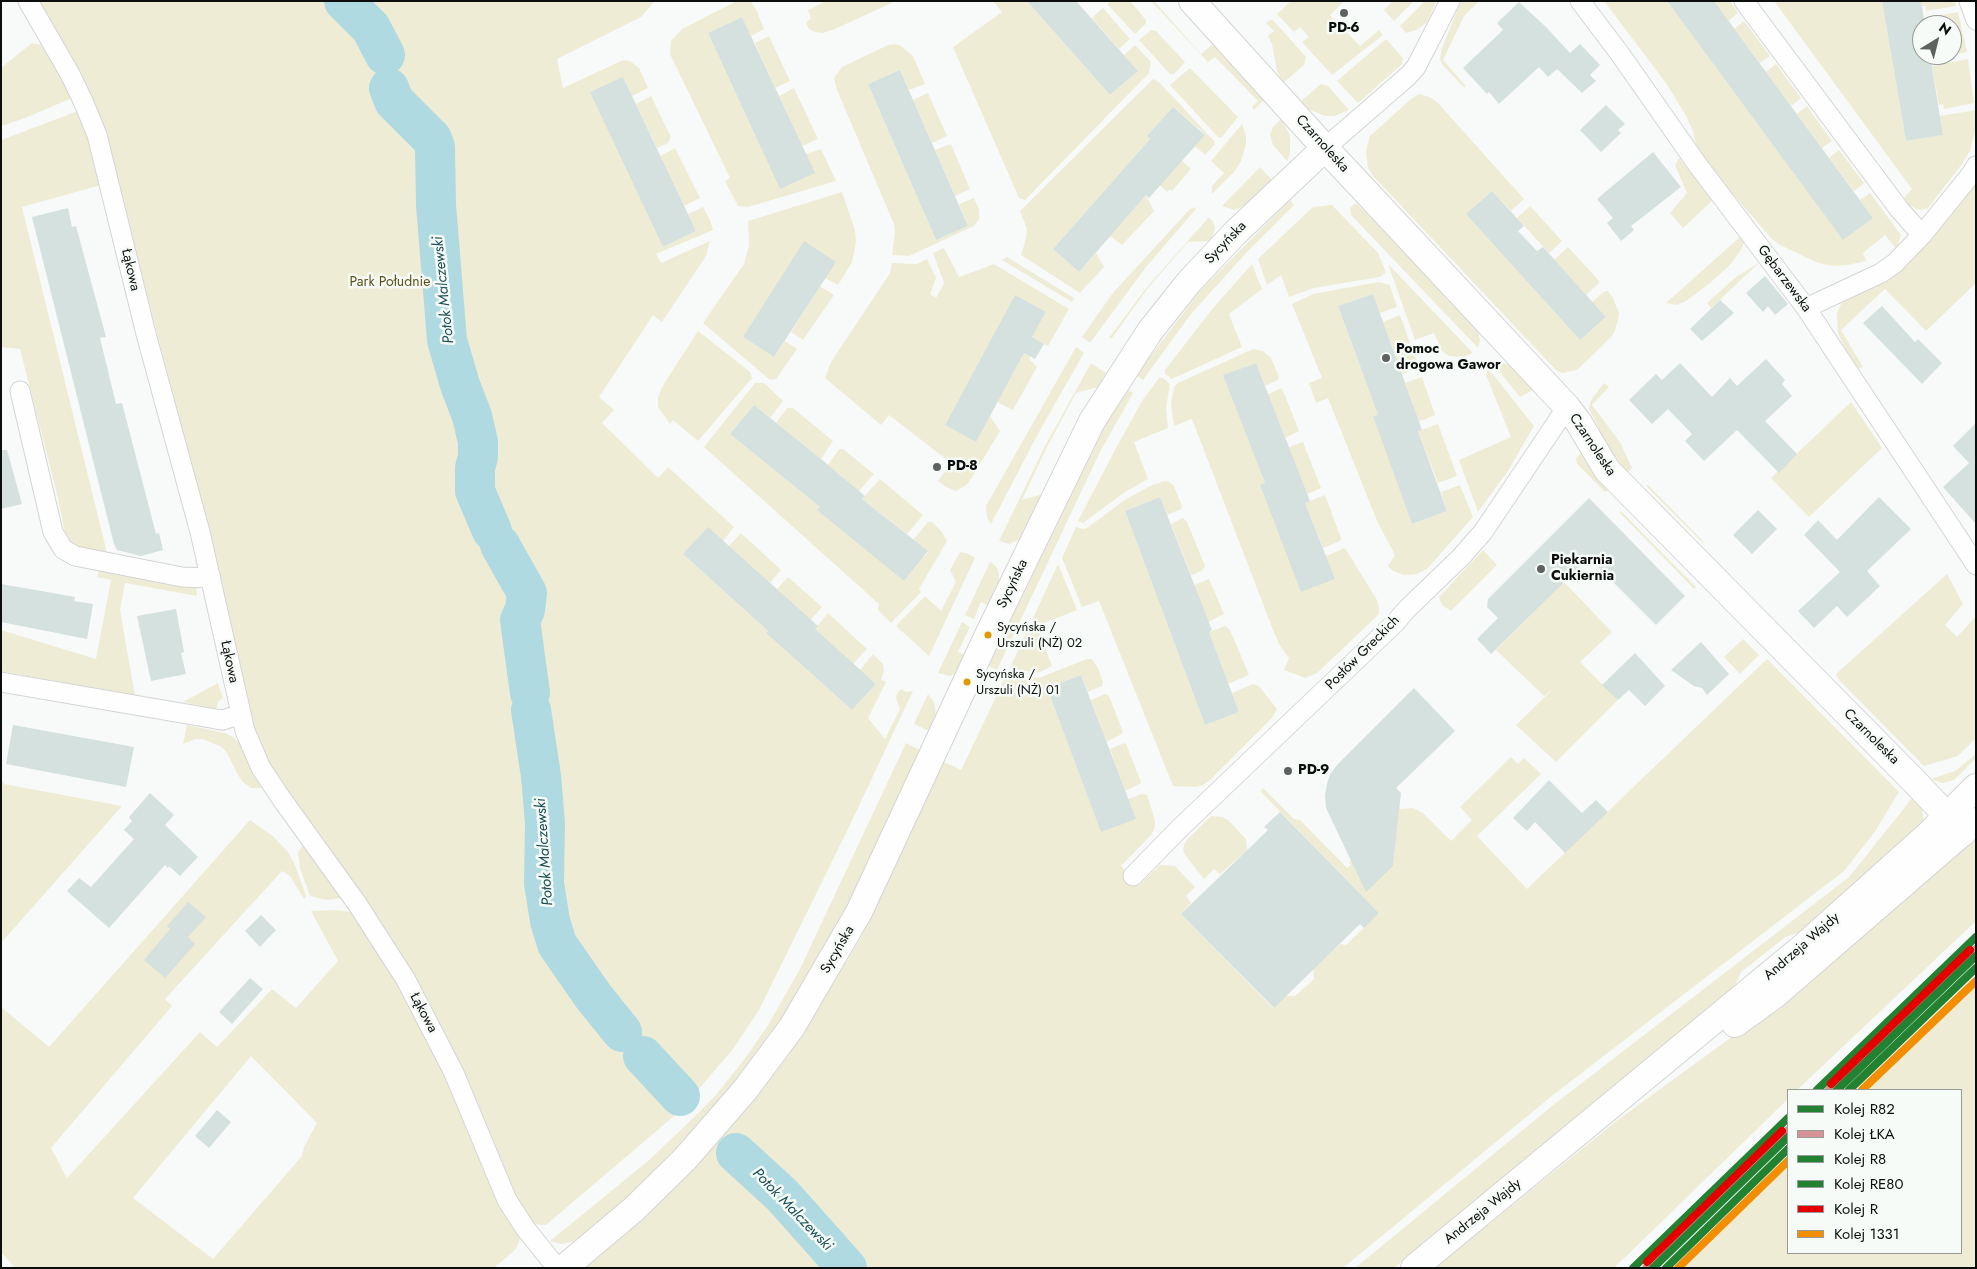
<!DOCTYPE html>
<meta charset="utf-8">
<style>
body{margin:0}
#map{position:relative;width:1977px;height:1269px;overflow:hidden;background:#f7faf8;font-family:Jost,sans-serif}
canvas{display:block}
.frame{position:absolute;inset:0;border:2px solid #0c0e0d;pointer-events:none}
.legend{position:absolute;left:1787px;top:1089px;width:175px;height:165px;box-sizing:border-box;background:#f6fbf7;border:1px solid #989c99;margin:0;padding:6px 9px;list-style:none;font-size:15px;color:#0c0e0d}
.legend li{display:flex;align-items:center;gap:10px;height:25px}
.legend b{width:25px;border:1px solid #989c99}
.north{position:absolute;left:1912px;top:15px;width:50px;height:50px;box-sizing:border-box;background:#f6fbf7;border:1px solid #989c99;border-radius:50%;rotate:36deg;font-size:14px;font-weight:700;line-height:20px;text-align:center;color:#0c0e0d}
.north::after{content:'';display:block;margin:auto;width:18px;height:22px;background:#5e615f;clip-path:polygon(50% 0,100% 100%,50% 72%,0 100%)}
</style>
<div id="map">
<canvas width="1977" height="1269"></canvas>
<div class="frame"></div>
<ul class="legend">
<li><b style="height:6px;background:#238132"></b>Kolej R82</li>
<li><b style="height:6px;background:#d59395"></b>Kolej ŁKA</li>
<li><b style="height:6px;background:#238132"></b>Kolej R8</li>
<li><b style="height:6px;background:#238132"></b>Kolej RE80</li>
<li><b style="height:6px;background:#e50000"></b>Kolej R</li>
<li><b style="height:6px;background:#f38e01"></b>Kolej 1331</li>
</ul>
<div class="north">N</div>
</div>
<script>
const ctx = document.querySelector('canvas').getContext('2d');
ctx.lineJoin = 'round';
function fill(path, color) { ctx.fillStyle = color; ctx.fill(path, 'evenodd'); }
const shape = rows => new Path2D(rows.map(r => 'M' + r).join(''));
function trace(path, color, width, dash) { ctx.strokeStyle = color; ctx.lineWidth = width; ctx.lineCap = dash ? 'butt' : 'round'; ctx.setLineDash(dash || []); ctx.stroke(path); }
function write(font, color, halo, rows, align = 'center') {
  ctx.font = font + ' Jost,sans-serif'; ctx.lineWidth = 5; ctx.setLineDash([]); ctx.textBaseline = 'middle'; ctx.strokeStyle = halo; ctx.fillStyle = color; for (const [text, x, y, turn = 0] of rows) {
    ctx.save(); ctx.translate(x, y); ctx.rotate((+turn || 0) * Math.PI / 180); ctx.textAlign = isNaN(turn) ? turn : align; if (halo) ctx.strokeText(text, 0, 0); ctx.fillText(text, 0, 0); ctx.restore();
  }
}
const green = shape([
 [38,1,655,1,641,17,557,59,563,88,623,60,630,61,639,68,648,88,632,96,623,77,663,247,696,231,688,214,703,207,710,220,713,230,656,254,661,263,710,241,706,256,662,322,653,315,599,397,614,410,602,423,658,478,668,467,734,527,723,541,707,528,684,555,768,631,766,633,852,710,876,684,860,670,873,654,883,664,884,672,881,679,886,682,868,718,885,739,900,709,896,698,897,694,901,689,906,692,913,691,848,829,759,1010,733,1049,680,1111,546,1225,534,1224,523,1209,510,1182,447,1037,428,1003,269,769,253,731,196,482,106,138],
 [737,1,751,2,756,9,764,29,751,36,742,17,708,33,780,188,806,154,821,149,836,181,748,207,738,206,725,181,730,178,670,54,671,41,682,29],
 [826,1,896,1,835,29,823,33,815,32,809,29,806,23,811,18,808,10],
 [993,1,1027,1,1110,95,1138,71,1124,55,1135,45,1151,62,1149,73,1025,200,1019,198,953,47,1002,12],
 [1111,1,1130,1,1146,20,1146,23,1135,34,1107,4],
 [1151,1,1154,1,1201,54,1214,43,1264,100,1254,110,1252,107,1258,101,1215,57,1208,62],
 [1291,1,1344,1,1330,15,1360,46,1379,30,1383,35,1332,75,1302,42,1309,37,1300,27,1294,32,1277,14],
 [1393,1,1414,1,1394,21,1384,10],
 [1425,1,1437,1,1427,22,1417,30,1406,33,1400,26],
 [1461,1,1479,1,1464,16,1443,60,1466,86,1464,88,1442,64,1440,58,1442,48],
 [1604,1,1667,1,1843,239,1873,218,1860,200,1870,193,1901,235,1898,244,1901,247,1897,250,1885,235,1863,253,1866,261,1848,265,1833,266,1818,263,1780,245,1773,240,1711,169,1696,145,1693,131,1685,114,1666,83],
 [1714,1,1730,1,1738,13,1728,21],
 [1774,1,1882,1,1906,141,1943,135,1940,116,1976,110,1975,131,1970,151,1962,164,1928,208,1919,210,1909,205,1904,198,1912,189],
 [1921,1,1954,1,1956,6,1926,11,1926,6,1922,6],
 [1103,8,1130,39,1119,49,1092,18],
 [1958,12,1967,52,1935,58,1934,55,1952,55,1952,25,1925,25,1924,18],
 [1270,20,1273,20,1306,57,1304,65,1283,83,1277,71,1272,44,1268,36,1274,31,1266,23],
 [1744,21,1770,56,1760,63,1734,29],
 [1151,30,1156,31,1185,62,1174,74,1170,74,1139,40],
 [769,36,790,81,775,88,755,43],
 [1386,39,1403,58,1402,64,1358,103,1337,81],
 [32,43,42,45,72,98,25,118,1,126,1,68],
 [895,44,901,46,913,56,925,84,909,90,900,70,868,84,936,240,968,226,959,204,974,198,979,210,979,219,974,226,909,256,892,255,895,233,894,224,837,90,834,78,842,67,888,45],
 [1968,59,1974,103,1944,109,1943,104,1939,105,1932,66],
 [1776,64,1801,98,1791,106,1766,72],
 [1190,68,1238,117,1221,138,1218,137,1170,85],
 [1153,79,1160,83,1215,142,1215,144,1205,155,1195,146,1205,134,1173,107,1148,136,1150,139,1053,249,1079,272,1096,253,1104,267,1080,293,1021,255,1026,239,1027,229,1020,211],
 [1321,84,1328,86,1349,110,1334,116,1325,116,1308,109,1300,102],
 [794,88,818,139,802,146,779,96],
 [928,93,947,136,932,143,913,100],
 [1419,94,1430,97,1438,103,1524,199,1511,211,1492,191,1467,214,1580,340,1606,317,1592,302,1605,291,1608,291,1613,298,1619,313,1618,320,1615,330,1612,336,1577,370,1562,373,1556,370,1374,177,1368,168,1366,151,1370,136,1411,99],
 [651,96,671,137,668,143,657,148,636,104],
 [1807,106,1832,141,1822,148,1797,114],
 [78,111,87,133,101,185,22,207,107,553,74,547,67,543,57,494,20,349,1,347,1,140],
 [1281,119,1290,135,1290,153,1287,161,1273,145,1270,135,1273,127],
 [1242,124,1246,135,1246,144,1241,161,1235,171,1212,194,1212,186,1224,173,1211,161],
 [951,144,970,189,955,196,935,150],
 [675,148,700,198,684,206,660,156],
 [1839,150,1864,183,1854,191,1829,158],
 [1679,158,1713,200,1683,228,1670,213,1687,193,1675,165],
 [1176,161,1179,164,1182,161,1191,169,1172,191,1170,189,1167,192,1157,183],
 [1260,167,1272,180,1247,204,1240,208,1234,210,1222,206],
 [1973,183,1976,185,1976,283,1926,331,1885,289,1841,330,1863,367,1858,369,1847,353,1838,333,1837,313,1841,304],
 [842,192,855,230,856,243,852,262,838,285,825,278,743,337,774,357,785,341,797,349,776,379,770,380,703,323,744,264,749,246,748,221],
 [1146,195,1154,211,1122,245,1110,236],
 [1290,200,1294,205,1248,251,1191,314,1143,380,1136,375,1200,291],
 [1356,203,1411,258,1477,328,1480,340,1478,348,1351,215,1350,208],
 [1332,205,1378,253,1386,272,1380,277,1314,288,1289,297,1281,275,1267,285,1258,259,1313,207],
 [1530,206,1562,241,1549,253,1517,218],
 [1195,207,1196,209,1146,267,1090,343,1082,337,1112,294,1189,210],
 [1209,217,1213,222,1215,228,1212,238,1210,241,1188,242,1148,288,1112,338,1109,338,1147,287],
 [1741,236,1744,243,1742,248,1730,265,1710,283,1686,301,1677,305,1666,303],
 [1568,247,1600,282,1586,295,1554,260],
 [944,248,959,277,994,264,1069,309,1048,346,1032,337,1046,312,1015,296,945,425,976,441,990,416,1000,431,969,482,965,486,956,491,946,487,938,481,951,463,889,415,881,425,825,378,831,362,890,273,892,263,917,264,927,259,936,278,930,294,936,298,944,283,933,253],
 [1007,257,1074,298,1072,302,1002,260],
 [1760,262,1711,308,1707,303,1736,277],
 [1252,264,1262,289,1229,314,1242,347,1172,379,1165,374,1165,370,1213,308],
 [1388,264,1473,353,1463,357,1449,356,1442,351,1434,333,1415,340],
 [1379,282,1390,285,1397,307,1380,313,1373,294,1338,306,1378,415,1374,416,1412,524,1447,511,1441,492,1460,485,1473,517,1427,569,1417,574,1404,575,1393,571,1388,566,1395,555,1377,521,1328,398,1316,403,1309,383,1322,378,1292,304,1313,294],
 [820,286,834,295,803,340,791,332],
 [1400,315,1419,368,1402,374,1383,322],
 [698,331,750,372,752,378,698,441,673,420,670,424,658,407,658,398,662,387],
 [1076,347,1084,353,1040,430,991,524,987,518,986,506],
 [1253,349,1263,351,1271,358,1279,377,1278,380,1265,386,1256,363,1224,375,1265,483,1326,556,1345,548,1377,600,1379,608,1379,614,1376,617,1317,673,1305,678,1284,670,1289,658,1280,646,1273,630,1192,419,1174,426,1171,403,1174,387,1178,383],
 [1024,353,1030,356,1029,359,1037,367,1013,410,997,402],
 [1091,363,1106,373,1098,387,1076,393,1047,447,1022,500,1043,494,1024,533,1020,539,1010,544,999,541,1045,446],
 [1499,363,1508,364,1513,367,1534,389,1520,397,1493,364],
 [1488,368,1534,426,1508,471,1478,512,1459,460,1511,437,1486,375],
 [1422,377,1435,415,1415,423,1412,401,1405,383],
 [1159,378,1163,378,1170,384,1166,408,1168,428,1134,442,1148,479,1125,492,1083,523,1078,521,1116,448,1142,401],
 [755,383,764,383,783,401,770,418,754,405,730,434,820,507,904,580,928,552,913,540,928,522,932,522,942,532,947,541,919,589,921,592,891,623,878,610,879,604,704,447],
 [1604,383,1609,387,1592,405,1620,442,1632,468,1627,473,1607,445,1589,409,1591,400],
 [1282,388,1299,431,1285,438,1268,394],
 [1127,389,1133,393,1100,452,997,670,989,666,1035,564,1090,451],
 [1851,402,1882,448,1809,517,1771,478],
 [787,408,793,408,833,441,821,459,776,423],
 [1438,424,1457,476,1438,483,1418,431],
 [1303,442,1321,488,1303,496,1289,447],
 [839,449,843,449,874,474,856,494,843,477,828,465],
 [1582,452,1609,490,1605,492,1577,464,1576,458],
 [880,479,923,515,907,534,862,499],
 [1165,481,1169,482,1174,486,1182,506,1181,509,1167,515,1160,497,1125,511,1205,725,1239,712,1232,693,1253,684,1259,686,1277,709,1272,718,1211,779,1203,785,1195,787,1173,786,1099,601,1082,607,1062,558,1076,527,1083,529,1087,528,1126,499,1152,485],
 [1648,485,1704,542,1703,543,1646,486],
 [1325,495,1341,538,1340,541,1323,548,1305,503],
 [1621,511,1696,587,1694,589,1620,513],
 [1183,518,1187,522,1205,566,1202,571,1191,575,1171,524],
 [741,533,781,570,770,583,729,546],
 [1483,550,1497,565,1451,611,1442,605,1439,597],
 [960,552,967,553,975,558,929,656,896,626,925,596,941,611,956,582,950,570],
 [990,562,996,566,999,573,999,583,989,606,981,602,974,619,965,615],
 [1058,564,1077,610,1037,626,1052,666,1038,673,1010,668],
 [99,570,129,577,196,588,197,596,125,583,120,610,135,696,1,671,1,630,96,659,111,580,97,577],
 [1947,574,1963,604,1945,625,1957,637,1976,616,1976,738,1958,756,1924,766,1839,680,1836,674],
 [788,577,822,607,808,623,777,589],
 [1209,579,1224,614,1205,624,1194,585],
 [1564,582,1612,632,1580,662,1618,700,1556,762,1516,725,1554,688,1544,696,1496,650],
 [828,613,867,649,853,664,815,629],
 [962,622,970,627,958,652,966,656,960,670,955,674,950,676,938,673],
 [1225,626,1230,630,1249,675,1228,684,1209,632],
 [1743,639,1759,655,1740,674,1724,657],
 [1087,659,1092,659,1098,668,1103,682,1102,686,1088,692,1081,675,1047,688,1101,831,1128,799,1142,794,1147,795,1155,820,1155,827,1152,834,1121,866,1139,885,1160,865,1175,866,1195,887,1186,896,1191,903,1181,914,1273,1008,1286,996,1295,996,1314,979,1313,969,1340,944,1346,945,1379,913,1260,791,1263,788,1294,819,1300,820,1347,868,1351,865,1349,862,1355,856,1379,879,1393,866,1399,809,1413,808,1423,813,1451,841,1472,820,1460,807,1511,757,1518,764,1524,758,1541,774,1477,836,1527,889,1767,659,1899,792,1874,833,1844,871,1553,1095,1343,1268,584,1268,704,1156,736,1120,781,1065,812,1019,860,939,944,762,961,770,1007,674,1039,678],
 [218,683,223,698,218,702,216,709,183,702],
 [928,694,934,702,936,715,931,732,914,724],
 [1105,694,1109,696,1123,732,1120,735,1106,742,1091,700],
 [187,725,225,733,233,737,240,744,261,788,251,788,243,782,238,775,226,751,220,746,202,739,195,739,183,744],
 [906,743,922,751,860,885,775,1032,733,1085,678,1148,636,1190,594,1228,577,1241,562,1244,550,1241,648,1161,687,1124,715,1096,746,1057,768,1025,800,969],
 [1124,743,1126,744,1141,782,1140,784,1125,791,1110,749],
 [1976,754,1976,758,1954,780,1943,783,1931,779,1955,771],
 [1,779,4,784,122,806,1,943],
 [1913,797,1922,809,1924,822,1812,927,1784,938,1745,969,1741,972,1733,990,1394,1268,1355,1268,1552,1106,1849,877],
 [1211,816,1222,817,1228,820,1246,839,1247,850,1220,874,1214,869,1204,879,1185,855,1183,850,1185,842],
 [250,820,274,837,288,852,295,865,306,896,304,899,290,876,282,871,165,999,172,1006,51,1148,67,1178,200,1032,217,1047,272,989,296,1008,338,961,311,911,334,910,353,912,415,1012,521,1236,516,1249,494,1268,15,1268,1,1252,1,1007,49,1047],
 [251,1056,317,1123,304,1147,302,1156,213,1259,133,1198],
 [1976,834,1976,921,1797,1090,1788,1090,1788,1099,1614,1268,1435,1268,1615,1122,1781,1001],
 [303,845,342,898,327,900,310,896,300,868,298,852],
 [1976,982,1976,1268,1684,1268,1788,1166,1788,1253,1961,1253,1961,1090,1865,1090]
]);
const river = shape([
 [344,1,371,28,385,55],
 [389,88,394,101,432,139,435,147,436,205,447,340,460,385,472,416,478,442,478,457,475,468,475,491,492,531],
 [500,545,527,593,525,610,520,620,530,693],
 [531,710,541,776,545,823,544,883,550,921,557,944,593,996,622,1032],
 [643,1056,680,1096],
 [736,1153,782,1195,847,1268]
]);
const building = shape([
 [1027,1,1076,1,1138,71,1110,95],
 [1667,1,1714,1,1873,218,1843,240],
 [1882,1,1921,1,1925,25,1922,25,1922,55,1930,55,1943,135,1906,141],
 [1519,2,1546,27,1570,53,1580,44,1600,65,1590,75,1596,81,1582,93,1557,69,1548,77,1539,67,1499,104,1489,92,1487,94,1463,68,1503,30,1497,23],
 [742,17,815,173,780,189,708,33],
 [900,70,968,226,936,240,868,84],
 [623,77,696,231,663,247,590,92],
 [1606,105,1625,124,1618,130,1621,133,1601,152,1580,130],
 [1173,107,1205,135,1149,198,1146,195,1079,272,1053,249,1150,139,1147,136],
 [1653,152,1681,187,1631,226,1634,230,1621,241,1607,223,1613,218,1597,199],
 [1492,191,1524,226,1518,231,1537,251,1543,247,1606,317,1580,340,1466,214],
 [68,208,72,227,76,226,106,337,100,338,116,404,122,403,156,534,159,533,163,550,141,556,117,550,114,544,32,217],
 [804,241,836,262,774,357,743,337],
 [1765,276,1788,304,1775,315,1768,306,1763,312,1746,293],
 [1373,294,1422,430,1418,431,1447,511,1412,524,1373,416,1378,415,1338,306],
 [1015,295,1046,312,1032,337,1044,344,1035,359,1024,353,976,442,945,425],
 [1720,300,1734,313,1702,341,1690,329],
 [1882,306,1915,342,1918,339,1942,363,1922,384,1863,323],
 [1766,359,1785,380,1782,384,1792,396,1765,421,1797,454,1779,473,1737,430,1704,461,1685,441,1692,434,1668,409,1652,424,1629,400,1656,374,1662,380,1680,363,1712,397,1730,378,1737,386],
 [1256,363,1310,501,1305,503,1335,579,1301,592,1260,485,1265,483,1223,375],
 [754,405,821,459,865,496,862,499,928,551,904,581,817,510,820,507,730,434],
 [1976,423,1976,524,1943,487,1969,463,1953,446],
 [1,450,7,450,22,504,1,509],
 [1160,497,1212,630,1209,632,1239,712,1205,725,1125,511],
 [1879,497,1911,529,1867,571,1880,586,1847,617,1837,606,1814,628,1798,611,1840,572,1804,535,1818,520,1837,540],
 [1589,498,1685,596,1656,625,1589,558,1491,654,1477,639,1498,618,1487,607,1488,599],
 [1758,510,1777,529,1752,554,1733,535],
 [708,527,818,626,815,629,876,684,852,710,766,633,768,631,683,554],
 [1,584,75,597,74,601,93,604,87,639,1,622],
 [176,609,184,652,181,653,186,674,151,681,137,616],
 [1701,642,1729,674,1707,695,1702,688,1694,686,1671,670],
 [1635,653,1665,686,1645,706,1629,690,1618,700,1602,685],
 [1081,675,1136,819,1101,832,1047,688],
 [1414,688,1455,731,1396,788,1401,793,1393,866,1366,892,1326,808,1325,795,1327,784,1330,774,1338,764],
 [13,725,134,747,126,787,6,764],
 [1549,780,1582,813,1596,800,1608,812,1565,853,1535,822,1527,831,1513,818],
 [150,793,174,815,165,825,198,857,180,876,169,866,168,868,165,865,109,928,67,891,79,878,91,887,134,839,124,830,132,821,129,817],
 [1280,812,1379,913,1364,928,1360,924,1274,1008,1181,914,1268,830,1264,827],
 [188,902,206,917,188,937,195,944,165,978,144,960,170,929,167,926],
 [261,915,276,930,260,947,245,931],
 [250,978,263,989,232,1024,219,1012],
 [217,1110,231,1122,209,1148,195,1136]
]);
const street = shape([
 [28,1,70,74,83,101,97,135,146,334,200,532,245,731,261,768,281,798,358,905,406,980,454,1073,507,1200,525,1228,557,1268],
 [1580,1,1620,54,1697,164,1806,308,1976,565],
 [1744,1,1899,209,1922,235],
 [1969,1,1976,20],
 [1325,148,1408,76,1416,67,1450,1],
 [1806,308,1881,273,1895,263,1922,235,1972,173,1976,166],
 [20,391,53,532,63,549,75,556,182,577,211,578],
 [1,682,216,719,223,720,241,714],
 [1133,876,1180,828,1395,623,1406,610,1461,557,1483,532,1567,407]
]);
const secondary = shape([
 [1192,1,1325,148,1567,407,1579,423,1607,470,1916,783,1963,833],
 [1735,1024,1775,995,1976,821],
 [564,1268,634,1209,685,1159,745,1090,792,1027,859,912,988,635,1092,421,1150,331,1189,282,1235,233,1325,148],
 [1414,1268,1804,946,1928,835,1976,787]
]);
const rail1 = shape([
 [1817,1090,1976,937],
 [1633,1268,1788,1118]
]);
const rail2 = shape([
 [1829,1090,1976,949],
 [1646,1268,1788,1130]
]);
const rail3 = shape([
 [1837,1090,1976,956],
 [1653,1268,1788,1137]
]);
const rail4 = shape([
 [1849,1090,1976,968],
 [1666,1268,1788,1149]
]);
const rail5 = shape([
 [1831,1084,1970,950],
 [1647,1262,1782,1131]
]);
const rail6 = shape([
 [1862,1090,1976,981],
 [1678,1268,1788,1161]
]);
const markers = [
 [1344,13,5,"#5e615f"],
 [1386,358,5,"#5e615f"],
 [937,467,5,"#5e615f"],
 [1541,569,5,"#5e615f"],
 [988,635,4.5,"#e09701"],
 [967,682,4.5,"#e09701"],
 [1288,771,5,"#5e615f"]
];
const busNames = [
 ["Sycyńska /",997,628],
 ["Urszuli (NŻ) 02",997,644],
 ["Sycyńska /",976,675],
 ["Urszuli (NŻ) 01",976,691]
];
const poiNames = [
 ["PD-6",1344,29,"center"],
 ["Pomoc",1396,350],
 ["drogowa Gawor",1396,366],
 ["PD-8",947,467],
 ["Piekarnia",1551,561],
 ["Cukiernia",1551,577],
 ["PD-9",1298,771]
];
const streetNames = [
 ["Czarnoleska",1322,144,48],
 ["Sycyńska",1226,243,-46],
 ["Łąkowa",130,270,77],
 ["Gębarzewska",1784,279,53],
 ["Czarnoleska",1592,445,56],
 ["Sycyńska",1013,584,-64],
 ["Posłów Greckich",1363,653,-45],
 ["Łąkowa",229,662,78],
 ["Czarnoleska",1871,737,45],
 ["Andrzeja Wajdy",1802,947,-41],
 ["Sycyńska",838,950,-60],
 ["Łąkowa",423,1013,62],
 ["Andrzeja Wajdy",1483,1212,-39]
];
const parkNames = [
 ["Park Południe",390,283]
];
const waterNames = [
 ["Potok Malczewski",444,290,-96],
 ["Potok Malczewski",545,852,-94],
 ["Potok Malczewski",792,1210,46]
];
fill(green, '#efecd6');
trace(river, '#b0dae1', 40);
fill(building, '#d4e1de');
trace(street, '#d3d5d4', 21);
trace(secondary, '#d3d5d4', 28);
trace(street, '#fefefe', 19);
trace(secondary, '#fefefe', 26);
trace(rail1, '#238132', 8);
trace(rail2, '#d59395', 8);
trace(rail3, '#238132', 8);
trace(rail4, '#238132', 8);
trace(rail5, '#e50000', 8);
trace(rail6, '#f38e01', 8);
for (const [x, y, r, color] of markers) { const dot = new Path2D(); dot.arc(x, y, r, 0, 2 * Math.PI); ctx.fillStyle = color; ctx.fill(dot); trace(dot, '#f6fbf7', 2); }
write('13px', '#0c0e0d', '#f6fbf7', busNames, 'left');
write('bold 14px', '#0c0e0d', '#f6fbf7', poiNames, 'left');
write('14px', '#0c0e0d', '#f6fbf7', streetNames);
write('14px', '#5c511b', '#f6fbf7', parkNames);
write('italic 15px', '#194e56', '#f6fbf7', waterNames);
</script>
